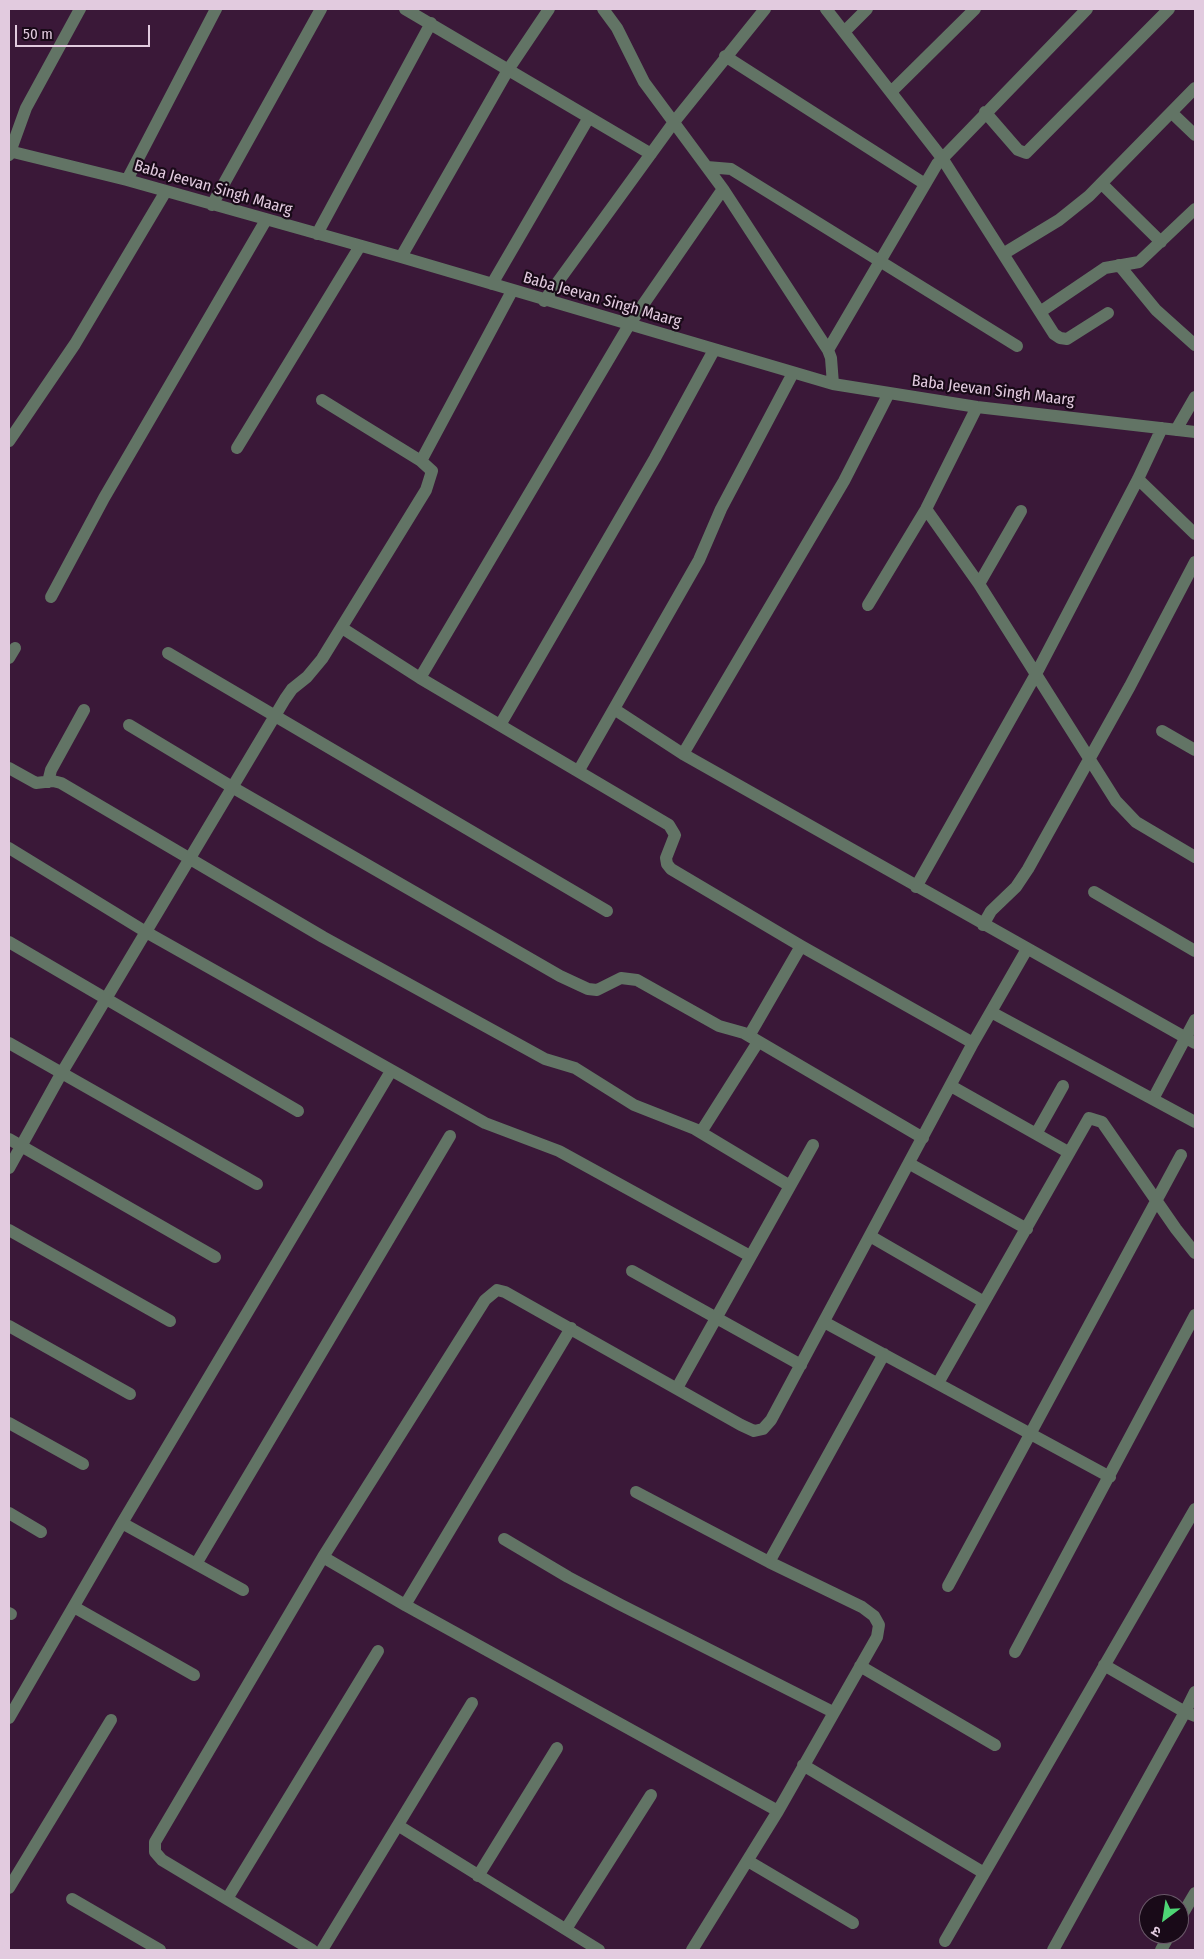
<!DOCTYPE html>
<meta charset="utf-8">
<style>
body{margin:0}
#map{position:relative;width:1204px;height:1959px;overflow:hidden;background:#3a1838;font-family:"Fira Sans Condensed","Noto Sans Devanagari",sans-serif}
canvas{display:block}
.frame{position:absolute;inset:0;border:10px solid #e2cbdf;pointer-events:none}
.north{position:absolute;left:1139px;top:1894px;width:50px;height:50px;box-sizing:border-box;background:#190a18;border:1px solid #695768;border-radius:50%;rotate:211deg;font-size:14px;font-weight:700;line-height:20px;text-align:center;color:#e2cbdf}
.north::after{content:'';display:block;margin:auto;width:18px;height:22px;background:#4ed675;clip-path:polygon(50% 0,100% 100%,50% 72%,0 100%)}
.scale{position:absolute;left:15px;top:25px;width:135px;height:22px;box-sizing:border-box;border:2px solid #e2cbdf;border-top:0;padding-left:6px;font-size:15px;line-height:18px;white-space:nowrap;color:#e2cbdf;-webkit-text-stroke:4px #190a18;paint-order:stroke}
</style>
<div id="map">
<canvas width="1204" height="1959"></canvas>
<div class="frame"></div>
<div class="north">उ</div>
<div class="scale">50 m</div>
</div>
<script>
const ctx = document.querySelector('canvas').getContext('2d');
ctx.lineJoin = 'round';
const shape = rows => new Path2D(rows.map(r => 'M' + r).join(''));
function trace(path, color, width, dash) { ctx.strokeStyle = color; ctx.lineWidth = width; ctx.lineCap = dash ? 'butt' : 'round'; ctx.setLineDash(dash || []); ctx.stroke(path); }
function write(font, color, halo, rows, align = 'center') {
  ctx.font = font + ' "Fira Sans Condensed",sans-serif'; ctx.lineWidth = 4.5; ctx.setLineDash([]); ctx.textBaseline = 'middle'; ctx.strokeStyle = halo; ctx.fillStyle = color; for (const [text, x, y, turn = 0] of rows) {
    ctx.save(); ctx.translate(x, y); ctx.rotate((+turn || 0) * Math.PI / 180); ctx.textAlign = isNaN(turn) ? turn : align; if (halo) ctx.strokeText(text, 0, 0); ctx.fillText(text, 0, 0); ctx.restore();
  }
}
const minor = shape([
 [405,9,651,154],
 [603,9,617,28,644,82,723,189,828,350,831,358,833,384],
 [826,9,942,158,1054,334,1060,338,1067,339,1108,313],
 [844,32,867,9],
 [725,56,925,184],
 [891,92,975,9],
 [985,112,1018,150,1026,153,1169,9],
 [1172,113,1195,135],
 [9,151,127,180,401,257,833,384,977,407,1195,432],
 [9,155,26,108,80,9],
 [707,167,731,169,1017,346],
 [127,180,216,9],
 [1102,184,1161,242],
 [212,205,321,9],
 [317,234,431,23],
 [1003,254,1059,220,1089,196,1195,88],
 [401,257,508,70,549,9],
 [1119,265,1156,310,1195,345],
 [492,284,588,119],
 [544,301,674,122,765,9],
 [1040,312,1105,268,1139,262,1195,209],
 [828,350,937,164,1087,9],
 [322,400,421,461],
 [1176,430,1195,397],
 [9,441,75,344,166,191],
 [237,448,360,246],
 [1138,479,1195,534],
 [926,509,979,584,1116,801,1136,822,1195,857],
 [979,584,1021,511],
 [51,597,104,498,266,220],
 [868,605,926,509,977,407],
 [342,628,420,678,669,825,675,835,666,858,667,864,671,869,801,946,973,1043],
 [168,653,607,911],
 [9,658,15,648],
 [420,678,629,325,723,189],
 [614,709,683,754,1195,1043],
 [129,725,232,787,560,976,588,989,597,990,621,978,637,980,719,1026,744,1033,923,1138],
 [500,725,655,458,714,350],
 [1162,731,1195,750],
 [683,754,844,481,889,393],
 [9,768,36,783,53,781,61,783,323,937,545,1059,575,1068,634,1105,695,1129,790,1186],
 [579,770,699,560,721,509,793,373],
 [48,782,51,770,84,710],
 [9,848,146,932,485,1123,559,1151,750,1256],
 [916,887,1036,674,1138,479,1162,428],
 [1094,892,1195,951],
 [983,925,991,911,1016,887,1028,869,1130,686,1195,562],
 [9,942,298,1111],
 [991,1012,1195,1122],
 [749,1036,801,946],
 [9,1043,257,1184],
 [951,1086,1068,1152],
 [1153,1099,1195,1020],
 [701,1132,758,1042],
 [1036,1134,1063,1086],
 [9,1139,215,1257],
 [910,1164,1027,1229],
 [9,1168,61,1074,285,699,292,689,307,677,322,659,426,490,432,471,421,461,512,291],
 [9,1230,170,1321],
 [870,1236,984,1302],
 [632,1271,801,1365],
 [824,1322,1110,1477],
 [9,1326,130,1394],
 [938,1383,1089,1118,1102,1122,1176,1229,1195,1253],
 [677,1388,813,1145],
 [9,1423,83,1464],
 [636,1492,769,1562,862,1607,874,1616,879,1625,877,1637,778,1811,692,1950],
 [9,1513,41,1532],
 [122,1523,391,1071],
 [504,1539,568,1577,621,1605,833,1712],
 [323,1557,405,1605,778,1811],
 [769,1562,884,1354],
 [196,1564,450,1136],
 [948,1586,1181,1155],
 [405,1605,571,1328],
 [74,1607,194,1675],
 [9,1613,11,1614],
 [1015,1652,1195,1315],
 [1104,1665,1185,1712,1195,1692],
 [860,1666,995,1745],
 [9,1718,122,1523,243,1590],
 [803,1765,984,1873],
 [399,1826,599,1950],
 [748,1861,853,1923],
 [478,1876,557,1748],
 [9,1888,111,1720],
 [72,1899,160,1950],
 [227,1899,378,1651],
 [1179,1920,1195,1893],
 [566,1929,651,1795],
 [945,1941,1195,1509],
 [312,1950,162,1860,155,1852,155,1842,323,1557,485,1300,497,1290,505,1292,741,1425,754,1431,763,1429,771,1420,973,1043,1027,949],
 [322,1950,472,1703],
 [1053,1950,1185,1712,1195,1716],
 [1161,1950,1170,1934]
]);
const streetNames = [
 ["Baba Jeevan Singh Maarg",213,188,16],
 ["Baba Jeevan Singh Maarg",602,300,16],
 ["Baba Jeevan Singh Maarg",993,391,7]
];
trace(minor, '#627465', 12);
write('16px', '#e2cbdf', '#190a18', streetNames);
</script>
